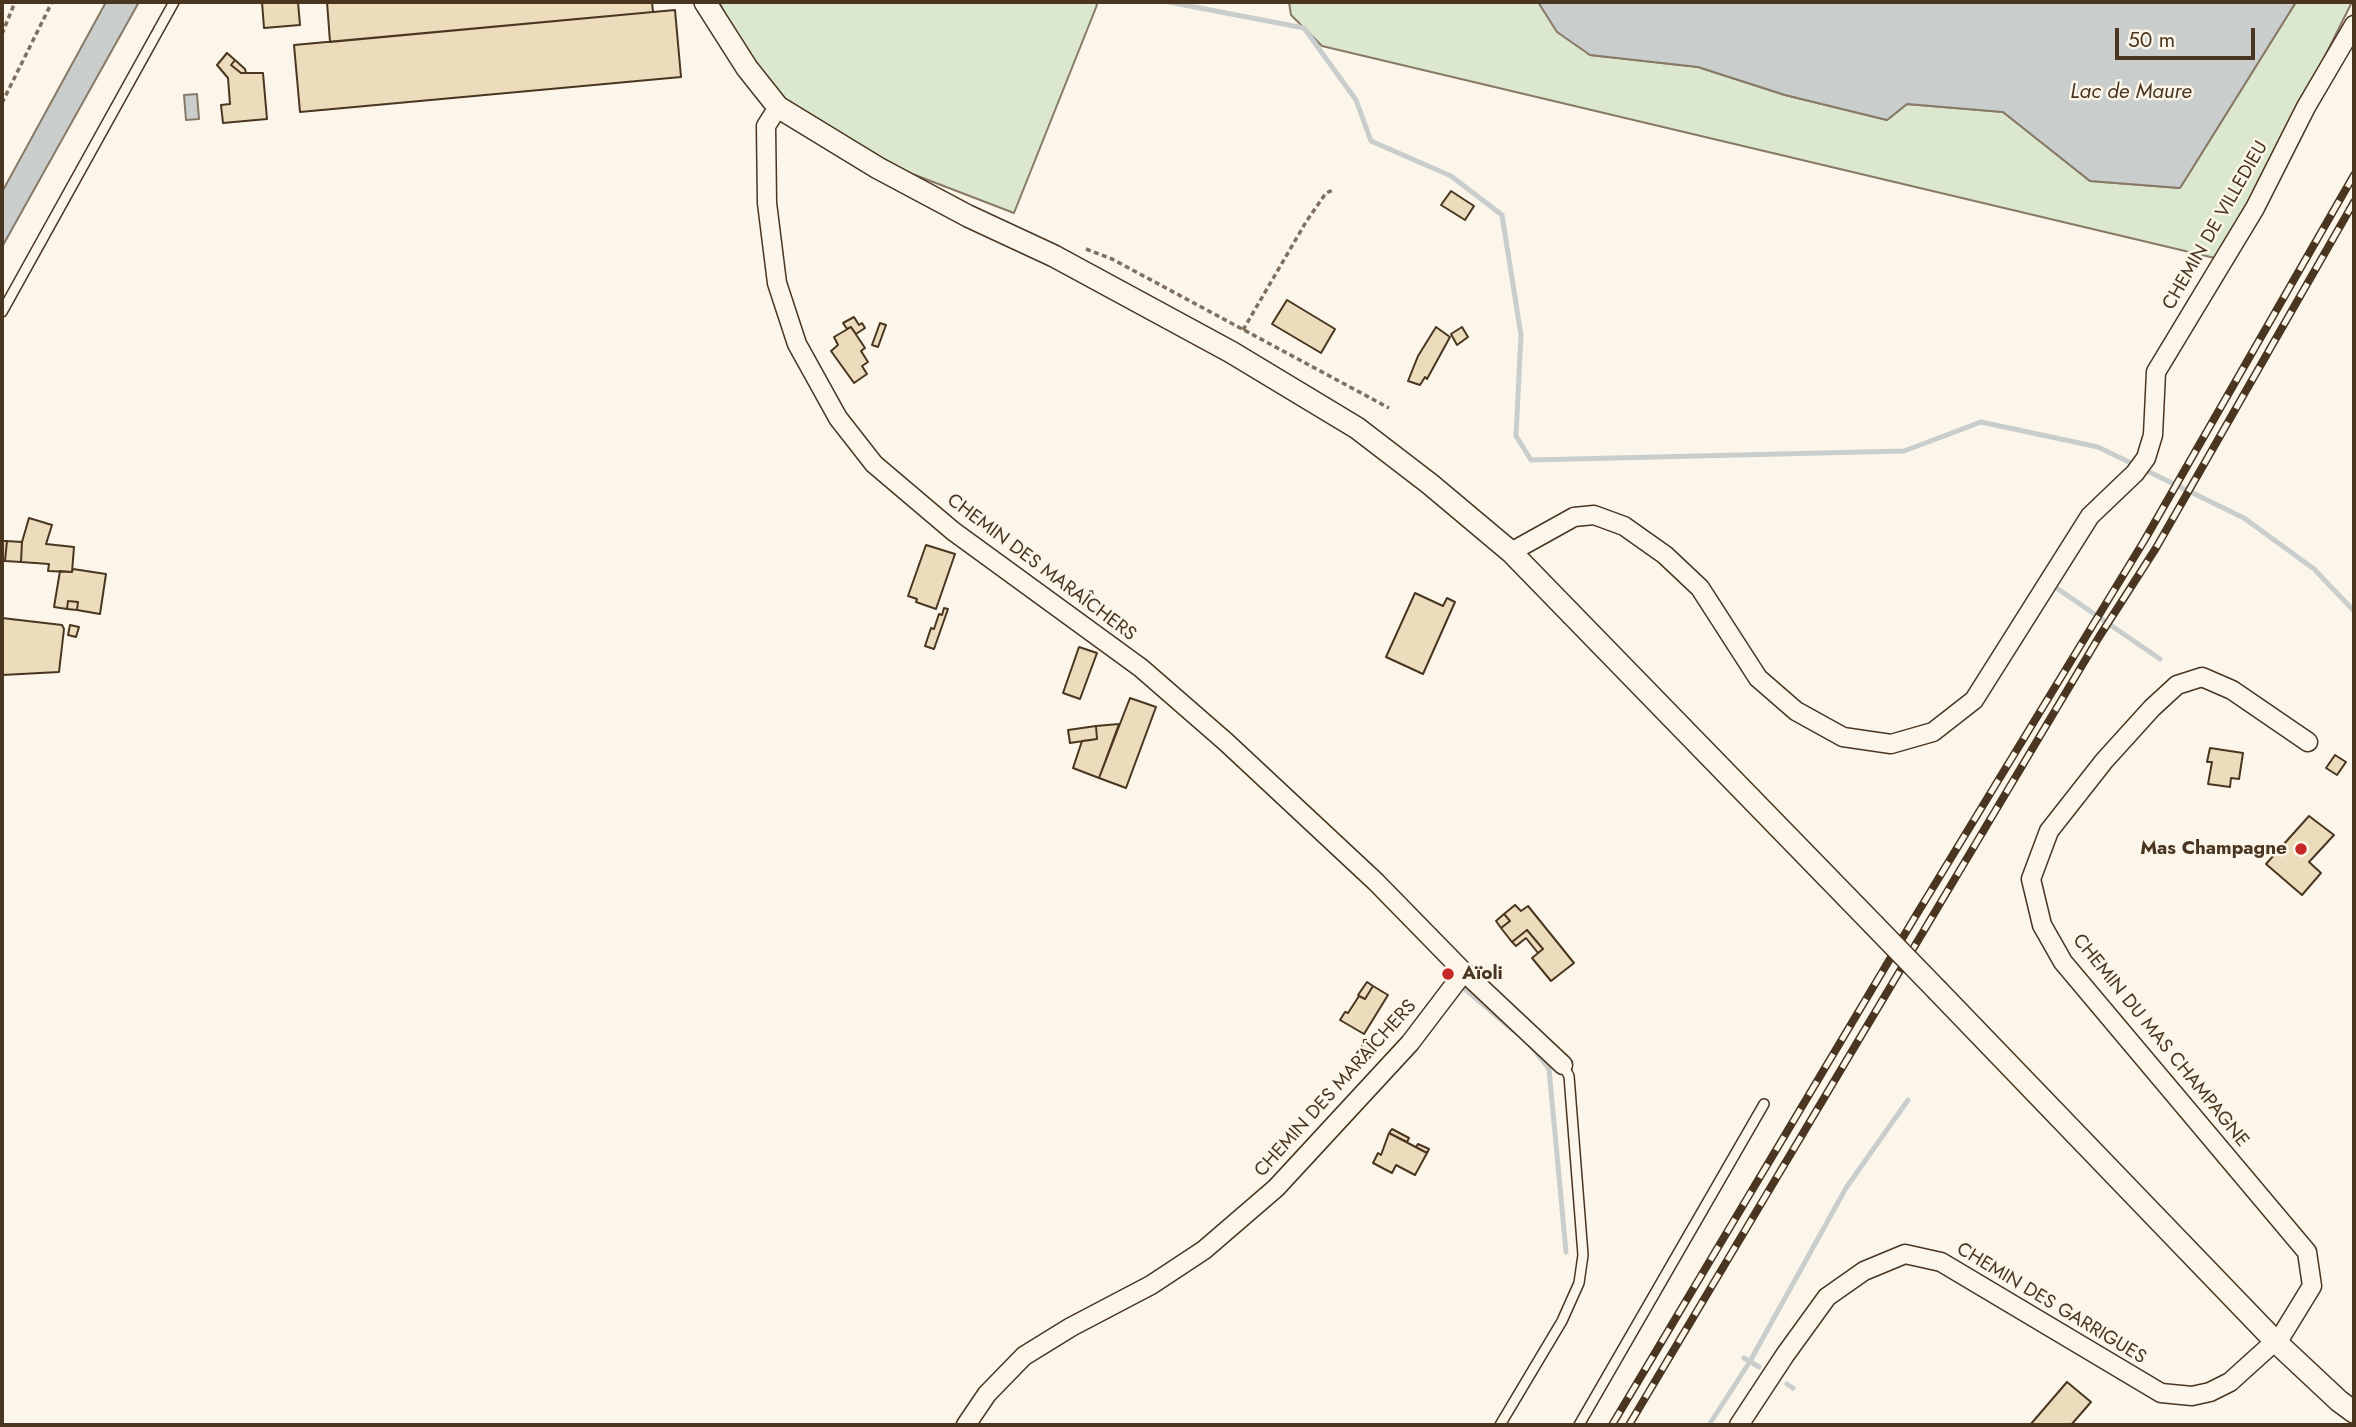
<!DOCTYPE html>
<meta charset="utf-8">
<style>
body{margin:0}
#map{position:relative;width:2356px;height:1427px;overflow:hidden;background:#fbf6e9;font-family:Jost,sans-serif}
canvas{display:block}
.frame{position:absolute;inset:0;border:4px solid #4a3520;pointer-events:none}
.scale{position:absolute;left:2115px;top:28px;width:140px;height:32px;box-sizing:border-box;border:4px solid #4a3520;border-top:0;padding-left:9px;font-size:21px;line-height:24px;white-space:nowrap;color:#4a3520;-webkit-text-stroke:5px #fbf6e9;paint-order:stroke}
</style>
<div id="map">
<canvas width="2356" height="1427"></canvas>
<div class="frame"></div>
<div class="scale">50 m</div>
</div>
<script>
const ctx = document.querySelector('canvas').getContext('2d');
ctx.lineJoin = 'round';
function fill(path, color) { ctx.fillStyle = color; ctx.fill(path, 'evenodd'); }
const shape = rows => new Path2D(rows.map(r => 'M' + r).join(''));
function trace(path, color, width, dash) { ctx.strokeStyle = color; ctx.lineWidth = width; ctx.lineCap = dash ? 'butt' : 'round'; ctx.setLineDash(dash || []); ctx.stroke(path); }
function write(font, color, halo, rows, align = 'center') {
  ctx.font = font + ' Jost,sans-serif'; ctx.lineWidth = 5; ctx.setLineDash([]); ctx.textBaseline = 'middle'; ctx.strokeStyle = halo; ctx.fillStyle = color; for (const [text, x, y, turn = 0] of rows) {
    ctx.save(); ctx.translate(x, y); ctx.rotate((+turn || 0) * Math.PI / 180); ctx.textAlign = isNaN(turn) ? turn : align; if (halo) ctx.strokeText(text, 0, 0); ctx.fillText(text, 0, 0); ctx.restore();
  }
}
const green = shape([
 [719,2,1095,2,1097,5,1014,213,876,160,784,104,752,65,719,2],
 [1289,2,1538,2,1590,55,1698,67,1785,95,1887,120,1907,104,2003,112,2090,181,2180,188,2296,2,2352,2,2223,260,1322,46,1291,15,1289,2]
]);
const water = shape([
 [106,2,139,2,2,247,2,192,106,2],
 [1538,2,2296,2,2180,188,2090,181,2003,112,1907,104,1887,120,1785,95,1698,67,1590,55,1557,32,1538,2],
 [197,94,199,119,186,120,184,95,197,94]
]);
const stream = shape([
 [1169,2,1304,28,1356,100,1371,141,1451,176,1502,215,1521,335,1516,436,1531,460,1904,451,1981,422,2098,447,2244,518,2314,569,2354,611],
 [2058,589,2160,659],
 [1465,989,1513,1030],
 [1533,1048,1549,1069,1566,1252],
 [1744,1358,1759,1367],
 [1787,1384,1793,1388],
 [1709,1425,1749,1363,1846,1188,1908,1100]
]);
const building = shape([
 [262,2,298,2,300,25,264,28,262,2],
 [327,2,652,2,653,12,330,42,327,2],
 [675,10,681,77,300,112,294,45,675,10],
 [227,53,235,60,231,65,241,73,263,73,267,119,223,123,221,105,230,104,228,78,217,65,227,53],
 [235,60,245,69,246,73,241,73,231,65,235,60],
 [1451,191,1474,206,1465,220,1441,205,1451,191],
 [1287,300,1335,329,1321,353,1272,324,1287,300],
 [854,317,859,325,862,323,865,328,856,334,851,327,847,329,843,323,854,317],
 [880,323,886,325,878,347,872,345,880,323],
 [851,327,865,348,861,351,868,362,862,366,867,374,854,383,831,351,838,345,834,337,851,327],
 [1436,327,1450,337,1427,379,1425,377,1420,385,1408,381,1418,356,1436,327],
 [1462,327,1468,337,1457,345,1451,334,1462,327],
 [29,518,52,525,46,544,74,547,72,572,48,571,49,564,21,562,22,542,29,518],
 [2,541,7,541,5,561,2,561,2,541],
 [7,541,22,542,21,562,5,561,7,541],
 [926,545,955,554,936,609,916,602,917,599,908,596,926,545],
 [73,569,106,574,100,614,77,610,78,602,68,601,67,609,54,607,60,571,72,572,73,569],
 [1415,593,1443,606,1447,598,1455,602,1423,674,1386,657,1415,593],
 [68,601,78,602,77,610,67,609,68,601],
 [944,608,948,609,934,649,925,646,931,628,934,629,939,614,942,615,944,608],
 [2,618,62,625,64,629,59,672,2,675,2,618],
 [70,625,79,627,76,637,68,635,70,625],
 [1079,647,1097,653,1080,699,1063,693,1079,647],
 [1130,698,1156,707,1126,788,1099,778,1130,698],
 [1119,724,1099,778,1073,768,1082,741,1097,739,1096,726,1119,724],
 [1096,726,1097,739,1070,743,1068,730,1096,726],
 [2210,748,2243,753,2239,779,2231,778,2230,787,2208,784,2212,762,2207,762,2210,748],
 [2335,755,2346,762,2337,775,2326,768,2335,755],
 [2309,816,2334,835,2309,862,2321,873,2302,895,2266,864,2309,816],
 [1515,905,1521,911,1528,906,1574,963,1551,981,1532,958,1543,949,1527,930,1512,942,1501,928,1510,921,1504,914,1515,905],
 [1504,914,1510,921,1501,928,1496,921,1504,914],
 [1527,930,1543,949,1538,953,1526,938,1516,946,1512,942,1527,930],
 [1367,982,1373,986,1365,999,1358,995,1367,982],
 [1373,986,1388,995,1364,1034,1340,1020,1345,1012,1348,1013,1359,996,1365,999,1373,986],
 [1365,1041,1376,1048,1366,1063,1355,1056,1365,1041],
 [1392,1129,1409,1138,1407,1142,1389,1133,1392,1129],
 [1389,1133,1427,1153,1415,1175,1396,1165,1392,1173,1373,1163,1378,1153,1381,1155,1389,1133],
 [1418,1144,1429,1149,1427,1153,1416,1147,1418,1144],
 [2067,1382,2091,1402,2071,1425,2030,1425,2067,1382]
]);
const path = shape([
 [2,34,15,2],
 [2,103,52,2],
 [1086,249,1112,259,1389,408],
 [1243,330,1306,222,1326,193,1333,190]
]);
const service = shape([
 [2,312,174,2],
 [1500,1425,1562,1321,1579,1283,1583,1255,1569,1076,1563,1065],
 [1579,1425,1764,1104]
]);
const minor = shape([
 [778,107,766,126,767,203,777,283,797,344,838,418,874,464,953,531,1141,668,1226,742,1376,882,1464,972,1563,1065],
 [1511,552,1574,517,1594,515,1624,526,1665,555,1700,588,1758,678,1796,711,1843,737,1891,744,1933,732,1974,700,2090,516,2135,473,2146,458,2153,435,2156,372,2255,208,2306,107,2354,25],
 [966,1425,987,1394,1024,1356,1071,1327,1151,1285,1204,1250,1276,1188,1410,1043,1464,972],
 [1739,1425,1785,1355,1827,1297,1864,1271,1905,1254,1941,1262,2161,1393,2192,1396,2210,1392,2230,1382,2282,1335,2312,1286,2307,1252,2063,962,2042,925,2031,879,2049,831,2104,761,2152,708,2177,685,2202,677,2232,690,2308,742]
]);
const tertiary = shape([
 [705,2,747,68,778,107,878,168,968,216,1054,256,1231,352,1357,428,1430,484,1511,552,1873,924],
 [1938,991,2276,1342,2339,1401,2354,1412]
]);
const rail = shape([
 [1612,1425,1915,917,2144,541,2354,175],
 [1629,1425,2099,637,2156,548,2354,202]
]);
const tertiaryBridge = shape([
 [1873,924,1938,991]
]);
const markers = [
 [2301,849,7,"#c62828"],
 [1448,974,7,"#c62828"]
];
const streetNames = [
 ["CHEMIN DE VILLEDIEU",2216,226,-60],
 ["CHEMIN DES MARAÎCHERS",1041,568,37],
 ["CHEMIN DU MAS CHAMPAGNE",2160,1041,51],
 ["CHEMIN DES MARAÎCHERS",1336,1089,-48],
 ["CHEMIN DES GARRIGUES",2051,1304,31]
];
const poiNames = [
 ["Mas Champagne",2287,849],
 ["Aïoli",1462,974,"left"]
];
const waterNames = [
 ["Lac de Maure",2131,93]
];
fill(green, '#dce7d0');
trace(green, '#887966', 2);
fill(water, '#c9cecd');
trace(water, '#887966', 2);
trace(stream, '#c9cecd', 5);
fill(building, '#ecdcbc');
trace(building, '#4a3520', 2);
trace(service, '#4a3520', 12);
trace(minor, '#4a3520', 21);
trace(tertiary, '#4a3520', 24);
trace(path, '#7f6f5c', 3.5, [5, 3.5]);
trace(service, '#fbf6e9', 9);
trace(minor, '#fbf6e9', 18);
trace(tertiary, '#fbf6e9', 21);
trace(rail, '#4a3520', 8);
trace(rail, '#fbf6e9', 5, [16]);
trace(tertiaryBridge, '#4a3520', 24, []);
trace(tertiaryBridge, '#fbf6e9', 21);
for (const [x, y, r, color] of markers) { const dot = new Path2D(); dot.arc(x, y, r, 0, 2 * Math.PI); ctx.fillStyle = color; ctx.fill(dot); trace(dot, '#fbf6e9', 2.5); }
write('19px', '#4a3520', '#fbf6e9', streetNames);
write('bold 19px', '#4a3520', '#fbf6e9', poiNames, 'right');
write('italic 21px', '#4a3520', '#fbf6e9', waterNames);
</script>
